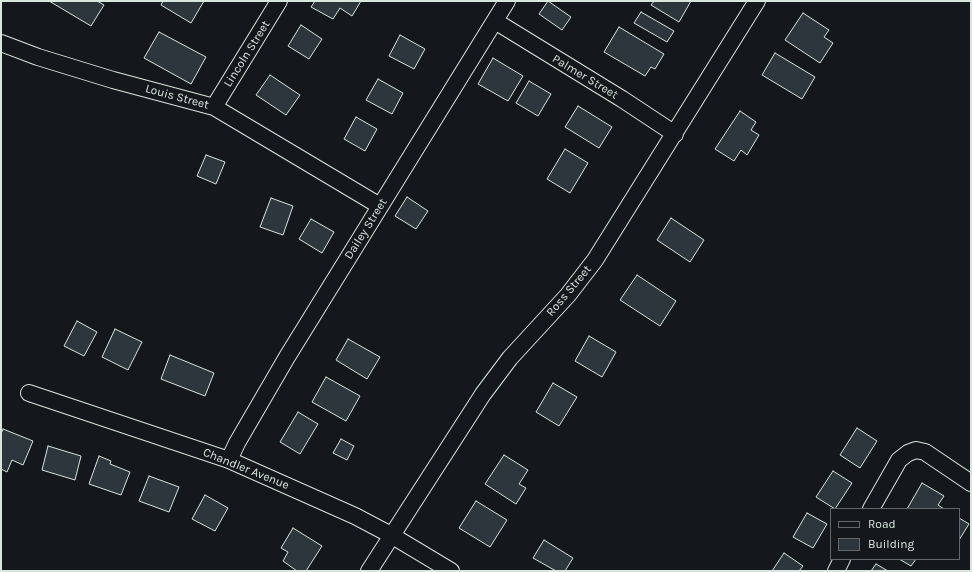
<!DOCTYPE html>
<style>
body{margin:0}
#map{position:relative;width:972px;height:572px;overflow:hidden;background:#14181c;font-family:Karla,sans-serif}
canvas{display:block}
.frame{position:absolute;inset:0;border:2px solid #d8e6dc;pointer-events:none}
.legend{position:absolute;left:830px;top:508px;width:130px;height:52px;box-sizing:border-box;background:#14181c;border:1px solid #626a69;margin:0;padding:5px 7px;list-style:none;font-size:12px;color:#d8e6dc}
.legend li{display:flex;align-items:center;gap:8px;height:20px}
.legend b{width:20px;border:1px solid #626a69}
</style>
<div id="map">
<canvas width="972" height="572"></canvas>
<div class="frame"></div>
<ul class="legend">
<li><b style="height:5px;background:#14181c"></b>Road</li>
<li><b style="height:11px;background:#2c363c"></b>Building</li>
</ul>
</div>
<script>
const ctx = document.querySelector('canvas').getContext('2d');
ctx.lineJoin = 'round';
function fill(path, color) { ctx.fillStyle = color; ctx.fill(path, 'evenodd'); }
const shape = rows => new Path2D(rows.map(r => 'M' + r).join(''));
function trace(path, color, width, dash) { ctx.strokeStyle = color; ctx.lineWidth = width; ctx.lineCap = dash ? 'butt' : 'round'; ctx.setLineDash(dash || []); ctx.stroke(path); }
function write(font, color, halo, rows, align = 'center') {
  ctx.font = font + ' Karla,sans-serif'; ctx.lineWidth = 3; ctx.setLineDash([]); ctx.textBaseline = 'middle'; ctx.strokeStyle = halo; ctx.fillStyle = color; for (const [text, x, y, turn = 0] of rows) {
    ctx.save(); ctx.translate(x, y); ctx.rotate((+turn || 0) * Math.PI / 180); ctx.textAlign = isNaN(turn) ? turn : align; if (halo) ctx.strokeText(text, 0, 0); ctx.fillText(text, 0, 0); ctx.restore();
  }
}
const building = shape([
 [49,1,97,1,104,5,91,26,49,1],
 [163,1,204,1,191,23,161,5,163,1],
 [315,1,361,1,352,16,340,8,333,19,311,7,315,1],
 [548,1,571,17,562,30,539,14,548,1],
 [654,1,691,1,679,22,651,5,654,1],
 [641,12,674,31,667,42,634,23,641,12],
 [803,13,829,30,824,37,833,43,820,63,785,40,803,13],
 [301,25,322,39,309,59,288,46,301,25],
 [619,27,664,54,655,69,651,67,645,76,604,52,619,27],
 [159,32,206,57,191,84,144,58,159,32],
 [400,35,425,49,414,69,389,56,400,35],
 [775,53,815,77,802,99,762,75,775,53],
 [493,58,523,76,508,101,478,84,493,58],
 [270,75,300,95,286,115,256,95,270,75],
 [378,79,403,93,392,114,366,100,378,79],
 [529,81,551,94,538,116,516,103,529,81],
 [578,106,612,127,599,148,565,127,578,106],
 [740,111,756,122,751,130,759,135,747,155,741,150,734,161,715,149,740,111],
 [356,117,377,129,365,151,344,139,356,117],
 [565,149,588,163,570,193,547,179,565,149],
 [206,155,225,162,216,184,197,176,206,155],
 [407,197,428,211,416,229,395,216,407,197],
 [271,198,293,206,283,235,260,227,271,198],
 [671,218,704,240,690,262,657,240,671,218],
 [311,219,334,232,322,253,299,239,311,219],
 [637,275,676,301,660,326,620,300,637,275],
 [77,321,97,332,84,356,64,346,77,321],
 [115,329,142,342,128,370,102,357,115,329],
 [589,336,616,352,602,377,575,361,589,336],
 [348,339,380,357,367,379,336,360,348,339],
 [170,355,214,373,205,396,161,379,170,355],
 [326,377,360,396,346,421,312,402,326,377],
 [553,383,577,397,559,426,536,412,553,383],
 [298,412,318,424,300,454,280,442,298,412],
 [857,428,877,441,860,468,840,455,857,428],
 [3,429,33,441,23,465,12,460,7,472,1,469,1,434,3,429],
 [341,439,354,446,347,460,333,453,341,439],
 [48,446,81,456,75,480,42,470,48,446],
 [504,455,528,470,519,484,526,488,516,504,485,484,504,455],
 [99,456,111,461,110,464,130,472,121,495,89,484,99,456],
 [833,471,852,483,835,509,816,497,833,471],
 [149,476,179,487,169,512,139,501,149,476],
 [922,483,944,496,938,505,944,509,907,509,922,483],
 [205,495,228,508,215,531,192,519,205,495],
 [476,501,507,520,490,547,459,528,476,501],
 [807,513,827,524,813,548,793,537,807,513],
 [959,518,969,524,959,540,959,518],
 [293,528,322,546,306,571,297,571,283,561,288,552,281,548,293,528],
 [544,540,573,558,565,571,556,571,533,558,544,540],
 [784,553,803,566,799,571,772,571,784,553],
 [899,559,916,559,911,566,899,559],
 [876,564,888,571,871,571,876,564]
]);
const minor = shape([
 [495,21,622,99,675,134],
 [1,43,38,57,113,80,214,107,380,206],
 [214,107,279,1],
 [29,393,229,460,355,516,391,535,451,571],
 [229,460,237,443,287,357,507,1],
 [871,509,899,460,908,453,916,450,925,452,971,483],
 [369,571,483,394,510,358,568,295,595,260,757,1],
 [836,571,842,559]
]);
const streetNames = [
 ["Lincoln Street",247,54,-58],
 ["Palmer Street",585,77,31],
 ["Louis Street",177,97,15],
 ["Dailey Street",366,229,-58],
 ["Ross Street",569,291,-50],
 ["Chandler Avenue",246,469,22]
];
fill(building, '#2c363c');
trace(building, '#d8e6dc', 1);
trace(minor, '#d8e6dc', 18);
trace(minor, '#14181c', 16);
write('12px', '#d8e6dc', '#14181c', streetNames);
</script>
